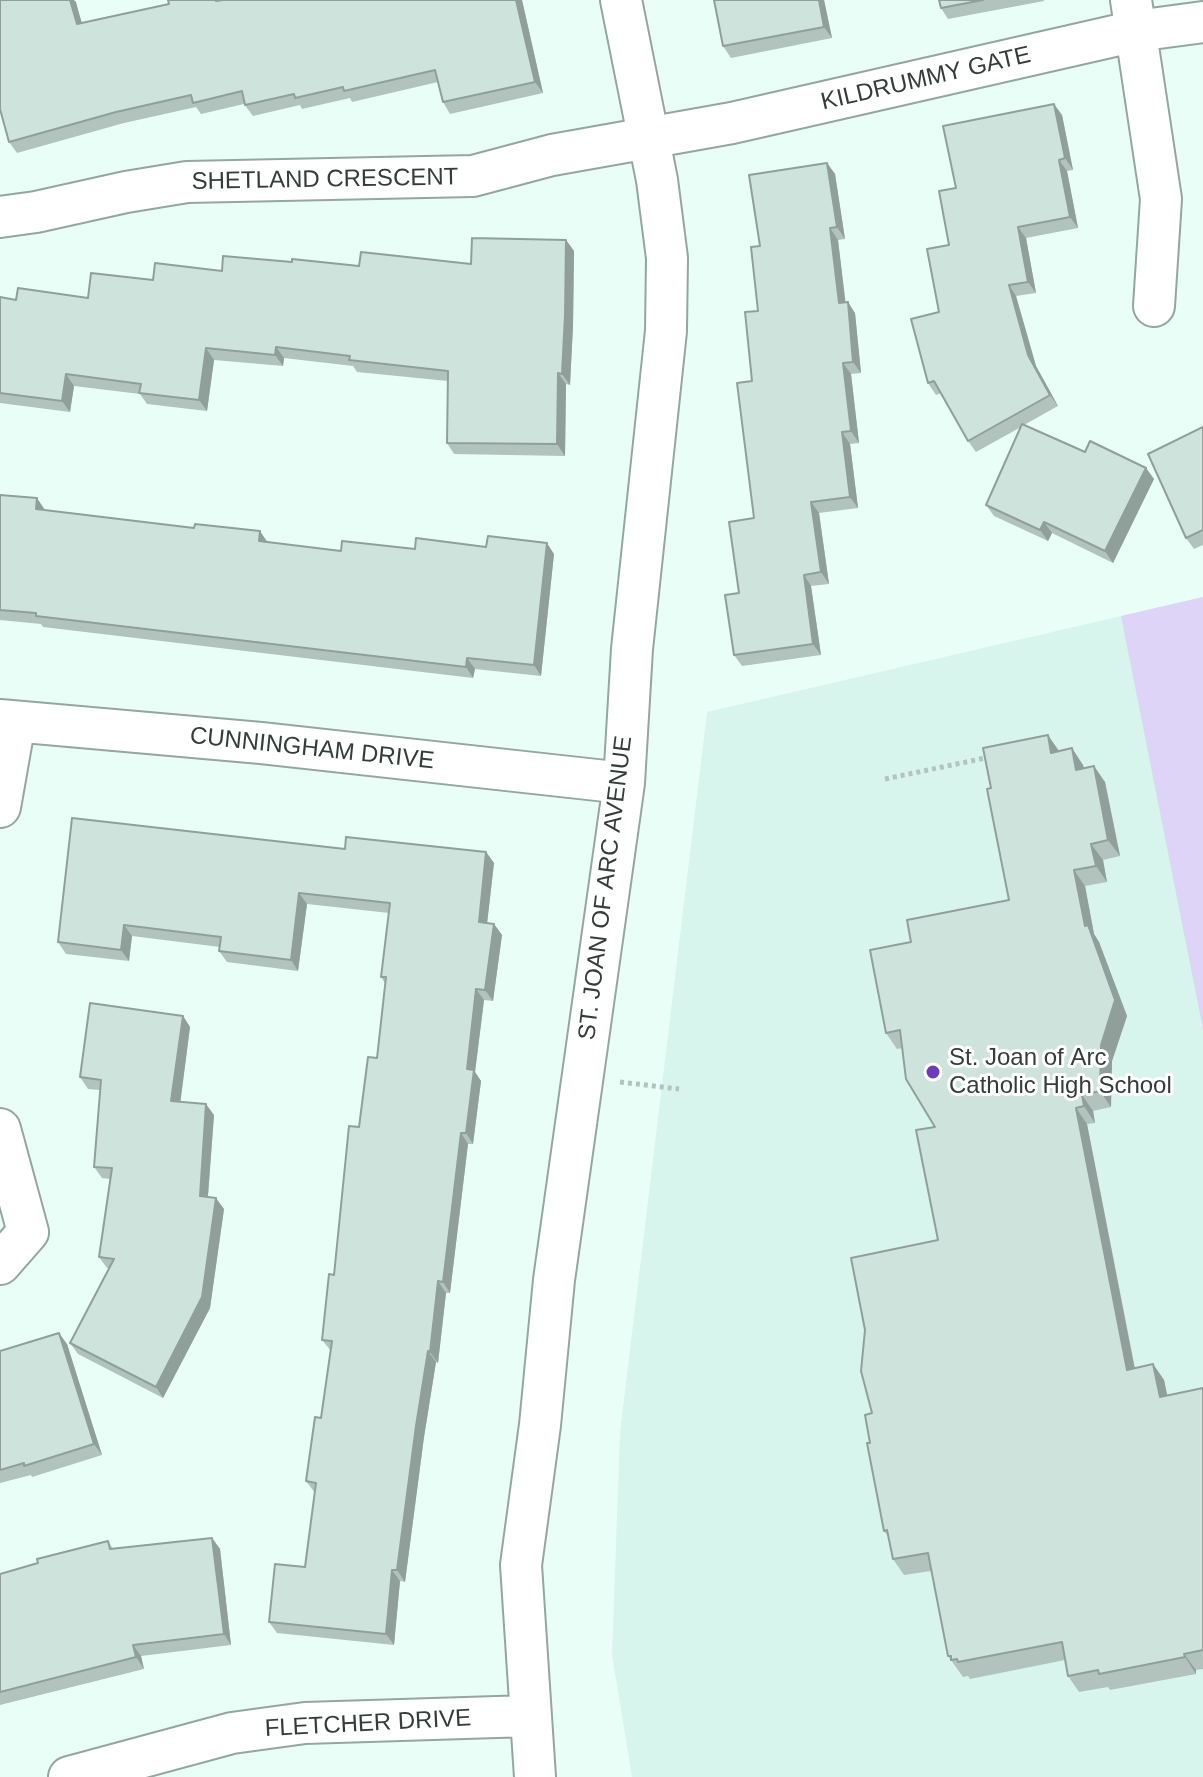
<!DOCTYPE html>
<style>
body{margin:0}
canvas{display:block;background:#eafef8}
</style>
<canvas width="1203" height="1777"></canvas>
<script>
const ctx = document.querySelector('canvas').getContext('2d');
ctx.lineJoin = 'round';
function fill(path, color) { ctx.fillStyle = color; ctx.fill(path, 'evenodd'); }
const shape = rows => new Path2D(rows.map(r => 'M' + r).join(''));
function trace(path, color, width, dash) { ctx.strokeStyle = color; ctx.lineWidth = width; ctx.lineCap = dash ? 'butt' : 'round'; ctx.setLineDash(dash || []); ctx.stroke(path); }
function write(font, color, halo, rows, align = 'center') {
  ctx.font = font + ' Arial,sans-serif'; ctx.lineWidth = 6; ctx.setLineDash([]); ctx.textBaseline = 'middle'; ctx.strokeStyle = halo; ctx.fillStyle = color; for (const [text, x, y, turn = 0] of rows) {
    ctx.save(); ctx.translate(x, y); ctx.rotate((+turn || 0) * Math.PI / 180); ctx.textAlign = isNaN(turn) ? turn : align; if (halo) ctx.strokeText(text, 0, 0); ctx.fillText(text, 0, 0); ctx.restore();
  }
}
const built = shape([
 [1203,597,1203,1777,632,1777,612,1655,620,1432,707,712]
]);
const green = shape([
 [1203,597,1203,1029,1121,616]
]);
const path = shape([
 [885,779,990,757],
 [620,1082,679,1089]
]);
const minor = shape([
 [1131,0,1161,199,1154,306],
 [0,217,36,212,126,192,187,182,473,176,552,155,732,123,1136,31,1203,22],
 [0,720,261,743,624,783],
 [0,807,15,722],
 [0,1129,28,1232,0,1264],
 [69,1777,232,1733,305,1723,529,1716],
 [535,1777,521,1565,540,1425,554,1280,624,783,632,649,666,331,667,258,657,180,621,0]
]);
const wall = shape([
 [0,0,74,0,82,23,223,0,522,0,543,93,450,114,443,102,438,82,352,102,350,98,302,109,300,105,253,116,244,104,201,114,196,107,124,123,17,153,9,142],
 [824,0,832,38,731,58,723,46],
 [939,0,1044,0,1044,1,948,19,941,8],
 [1062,115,1073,170,1067,171,1078,228,1026,238,1036,293,1016,296,1036,366,1058,406,1024,425,1085,452,1146,468,1154,479,1113,563,1052,533,1048,541,994,516,986,505,1021,427,976,452,968,441,941,393,936,395,928,383,949,245,956,188],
 [827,163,835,174,845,239,838,240,845,302,855,313,861,373,851,374,859,443,850,444,858,508,819,513,829,584,811,586,821,655,742,666,734,655,739,593,754,518,752,381,758,311,760,246],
 [566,240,574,251,573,326,570,385,566,384,565,456,454,454,447,443,448,381,357,372,353,366,284,358,283,366,214,360,207,411,147,404,140,394,74,386,70,412,0,403,0,297,16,300,88,298,153,280,222,271,359,266,471,264],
 [1203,427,1203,545,1194,549,1186,538],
 [0,495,45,510,268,542,341,551,486,547,554,554,541,676,475,669,473,678,43,627,41,624,0,620],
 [1059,751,1083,765,1084,768,1105,782,1120,856,1103,860,1107,882,1085,886,1094,934,1099,942,1127,1016,1112,1061,1111,1107,1093,1111,1095,1123,1087,1124,1135,1368,1153,1364,1164,1380,1167,1395,1203,1388,1203,1669,1196,1670,1196,1674,1110,1690,1108,1687,1079,1692,1068,1676,1065,1660,970,1679,968,1676,963,1677,948,1656,931,1571,904,1575,893,1559,889,1537,884,1531,870,1443,872,1413,938,1240,935,1127,903,1048,897,1049,886,1033,911,942,1009,900,991,788],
 [345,849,486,852,494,863,487,923,494,924,502,935,493,1001,484,1000,475,1072,481,1081,473,1144,468,1144,450,1293,446,1293,438,1363,436,1362,424,1437,405,1582,400,1581,394,1645,277,1633,269,1622,305,1567,315,1493,306,1481,321,1418,331,1351,322,1340,359,1127,377,1058,385,983,381,977,389,913,307,904,298,971,227,962,219,951,220,947,132,936,129,961,66,954,58,942],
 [183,1016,190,1027,180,1102,214,1115,208,1197,224,1209,210,1308,163,1398,78,1354,70,1343,109,1268,107,1268,99,1257,110,1179,102,1178,94,1167,100,1090,88,1089,80,1077],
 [67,1344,102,1455,32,1477,31,1475,0,1483,0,1351],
 [212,1538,220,1549,231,1645,141,1656,144,1669,0,1705,0,1574,38,1563,108,1541,113,1549]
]);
const shadedWall = shape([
 [69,0,74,0,76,2,85,35,77,24],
 [516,0,522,0,543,93,535,82],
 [819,0,824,0,832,38,824,27],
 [1054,104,1062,115,1073,170,1065,158],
 [1059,160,1067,171,1078,228,1070,217],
 [827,163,835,174,845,239,837,227],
 [1018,227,1026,238,1036,293,1028,282],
 [830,228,838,240,847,314,839,303],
 [566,240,574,251,573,326,570,385,562,374],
 [1009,285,1016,296,1036,366,1058,406,1050,395,1028,355],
 [848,302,855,313,861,373,853,362],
 [276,347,284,358,283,366,275,355],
 [206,348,214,360,207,411,199,400],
 [843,363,851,374,859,443,851,431],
 [558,373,566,384,565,456,557,444],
 [66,374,74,386,70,412,62,401],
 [842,432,850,444,858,508,850,497],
 [1146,468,1154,479,1113,563,1105,551],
 [37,498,45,510,36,509],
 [811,502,819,513,829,584,821,572],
 [1044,522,1052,533,1048,541,1040,530],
 [260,531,268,543,259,541],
 [547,543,554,554,541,676,534,665],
 [804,575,811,586,821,655,813,644],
 [467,658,475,669,473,678,466,667],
 [1048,735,1059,751,1051,753],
 [1072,748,1083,765,1087,786,1076,770],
 [1094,766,1105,782,1120,856,1108,840],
 [1091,844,1103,860,1107,882,1096,866],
 [486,852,494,863,486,933,479,922],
 [1074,870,1085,886,1094,934,1099,942,1127,1016,1112,1061,1111,1107,1100,1091,1101,1045,1085,926],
 [299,893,307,904,298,971,291,960],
 [494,924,502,935,493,1001,485,990],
 [124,925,132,936,129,961,121,950],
 [476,989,484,1000,475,1072,481,1081,473,1144,466,1133,467,1069],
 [183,1016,190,1027,179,1113,171,1101],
 [1082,1095,1093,1111,1095,1123,1084,1106],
 [206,1104,214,1115,207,1207,200,1196],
 [1076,1108,1087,1124,1138,1386,1127,1370],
 [461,1133,468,1144,450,1293,443,1282],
 [216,1198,224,1209,210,1308,163,1398,156,1387],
 [438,1281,446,1293,438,1363,430,1352],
 [59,1333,67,1344,102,1455,94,1444],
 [428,1351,436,1362,424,1437,405,1582,397,1570,416,1426],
 [1153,1364,1164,1380,1171,1413,1160,1397],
 [212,1538,220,1549,231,1645,224,1634],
 [392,1570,400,1581,394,1645,386,1634],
 [133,1645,141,1656,144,1669,136,1657],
 [1184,1654,1196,1670,1196,1674,1185,1657]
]);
const building = shape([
 [0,0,70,0,77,24,169,4,168,0,216,0,216,1,223,0,516,0,535,82,443,102,435,70,344,91,343,87,295,98,294,94,245,105,242,91,193,103,191,95,116,112,9,142,0,109,0,0],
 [714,0,819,0,824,27,723,46,714,0],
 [939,0,983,0,941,8,939,0],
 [1054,104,1065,158,1059,160,1070,217,1018,227,1028,282,1009,285,1028,355,1050,395,968,441,934,381,928,383,911,319,939,312,927,249,949,245,939,191,956,188,943,126,1054,104],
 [827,163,837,227,830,228,839,303,848,302,853,362,843,363,851,431,842,432,850,497,811,502,821,572,804,575,813,644,734,655,725,595,739,593,729,522,754,518,737,383,752,381,745,312,758,311,751,247,760,246,749,175,827,163],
 [472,238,566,240,565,315,562,374,558,373,557,444,447,443,448,371,349,360,350,356,276,347,275,355,206,348,199,400,139,393,141,384,66,374,62,401,0,393,0,297,16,300,18,288,88,298,91,273,153,280,155,263,222,271,223,256,292,262,292,259,359,266,361,252,471,264,472,238],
 [1022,424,1085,452,1090,441,1146,468,1105,551,1044,522,1040,530,986,505,1022,424],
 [1203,427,1203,530,1186,538,1148,454,1203,427],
 [0,495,37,498,36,509,194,528,195,524,260,531,259,541,341,551,342,541,415,549,416,538,486,547,488,536,547,543,534,665,467,658,466,667,36,616,36,613,0,610,0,495],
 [1048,735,1051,753,1072,748,1076,770,1094,766,1108,840,1091,844,1096,866,1074,870,1085,926,1088,925,1115,1000,1101,1045,1100,1091,1082,1095,1084,1106,1076,1108,1127,1370,1153,1364,1160,1397,1203,1388,1203,1650,1184,1654,1185,1657,1099,1674,1098,1670,1068,1676,1062,1642,958,1662,957,1659,951,1660,951,1656,948,1656,928,1553,893,1559,887,1530,884,1531,867,1443,870,1443,865,1415,872,1413,861,1371,865,1330,851,1258,938,1240,916,1130,935,1127,906,1079,900,1030,886,1033,870,950,911,942,907,920,1009,900,987,789,991,788,983,748,1048,735],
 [72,818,345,849,346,837,486,852,479,922,494,924,485,990,476,989,467,1069,474,1070,466,1133,461,1133,443,1282,438,1281,430,1352,428,1351,416,1426,397,1570,392,1570,386,1634,269,1622,275,1564,305,1567,316,1483,306,1481,315,1417,321,1418,332,1341,322,1340,329,1274,334,1275,349,1126,359,1127,368,1057,377,1058,386,977,381,977,390,903,299,893,291,960,219,951,221,937,124,925,121,950,58,942,72,818],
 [90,1003,183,1016,171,1101,206,1104,200,1196,216,1198,202,1297,156,1387,70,1343,114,1259,99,1257,112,1168,94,1167,101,1080,80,1077,90,1003],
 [59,1333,94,1444,24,1466,24,1463,0,1470,0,1351,59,1333],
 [212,1538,224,1634,133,1645,136,1657,0,1692,0,1574,38,1563,37,1559,108,1541,110,1549,212,1538]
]);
const markers = [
 [933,1072,8,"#6e3db5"]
];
const streetNames = [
 ["KILDRUMMY GATE",926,79,-13],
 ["SHETLAND CRESCENT",325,180,-1],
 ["CUNNINGHAM DRIVE",312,749,6],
 ["ST. JOAN OF ARC AVENUE",606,888,-83],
 ["FLETCHER DRIVE",368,1724,-3]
];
const poiNames = [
 ["St. Joan of Arc",949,1058],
 ["Catholic High School",949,1086]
];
fill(built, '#d8f5ed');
fill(green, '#ded4f8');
trace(minor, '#93a6a1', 44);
trace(path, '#b3c3be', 5, [4, 4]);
trace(minor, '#fff', 40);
fill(wall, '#b2c3be');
fill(shadedWall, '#919f9b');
fill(building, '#cfe3dd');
trace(building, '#919f9b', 2);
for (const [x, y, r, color] of markers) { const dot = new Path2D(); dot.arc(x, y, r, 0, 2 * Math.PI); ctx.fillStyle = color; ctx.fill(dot); trace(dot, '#fff', 3); }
write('24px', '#353d3a', '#fff', streetNames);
write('24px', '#353d3a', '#fff', poiNames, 'left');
</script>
